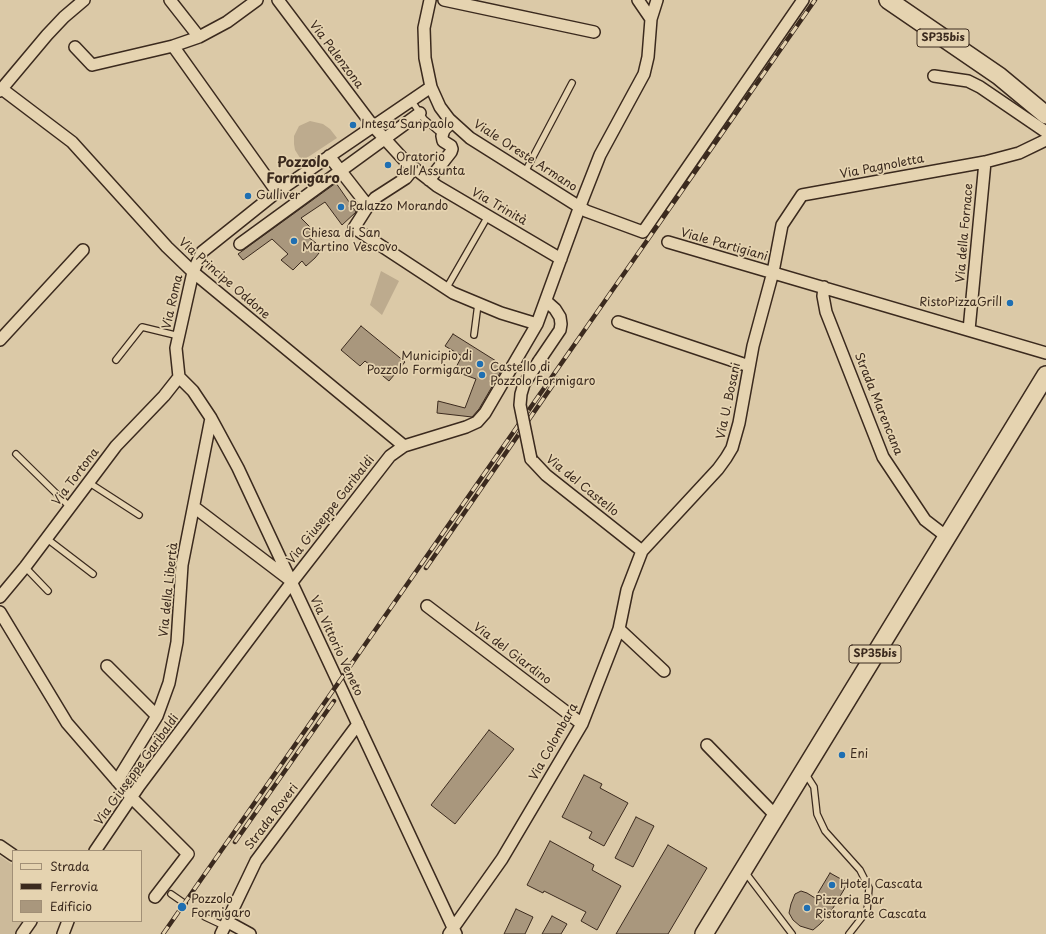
<!DOCTYPE html>
<meta charset="utf-8">
<style>
body{margin:0}
#map{position:relative;width:1046px;height:934px;overflow:hidden;background:#dbc9a7;font-family:"Playpen Sans",sans-serif}
canvas{display:block}
.legend{position:absolute;left:12px;top:850px;width:130px;height:72px;box-sizing:border-box;background:#e5d3b0;border:1px solid #a18f76;margin:0;padding:5px 7px;list-style:none;font-size:12px;color:#3b2a1e}
.legend li{display:flex;align-items:center;gap:8px;height:20px}
.legend b{width:20px;border:1px solid #a18f76}
</style>
<div id="map">
<canvas width="1046" height="934"></canvas>
<ul class="legend">
<li><b style="height:5px;background:#e5d3b0"></b>Strada</li>
<li><b style="height:5px;background:#3b2a1e"></b>Ferrovia</li>
<li><b style="height:11px;background:#a9977d"></b>Edificio</li>
</ul>
</div>
<script>
const ctx = document.querySelector('canvas').getContext('2d');
ctx.lineJoin = 'round';
function fill(path, color) { ctx.fillStyle = color; ctx.fill(path, 'evenodd'); }
const shape = rows => new Path2D(rows.map(r => 'M' + r).join(''));
function trace(path, color, width, dash) { ctx.strokeStyle = color; ctx.lineWidth = width; ctx.lineCap = dash ? 'butt' : 'round'; ctx.setLineDash(dash || []); ctx.stroke(path); }
function write(font, color, halo, rows, align = 'center') {
  ctx.font = font + ' "Playpen Sans",sans-serif'; ctx.lineWidth = 3.5; ctx.setLineDash([]); ctx.textBaseline = 'middle'; ctx.strokeStyle = halo; ctx.fillStyle = color; for (const [text, x, y, turn = 0] of rows) {
    ctx.save(); ctx.translate(x, y); ctx.rotate((+turn || 0) * Math.PI / 180); ctx.textAlign = isNaN(turn) ? turn : align; if (halo) ctx.strokeText(text, 0, 0); ctx.fillText(text, 0, 0); ctx.restore();
  }
}
const built = shape([
 [0,856,13,865,13,921,24,921,15,934,0,934]
]);
const green = shape([
 [310,121,323,124,330,129,337,138,302,161,295,150,294,144,294,136,299,126],
 [381,271,399,281,382,315,370,305]
]);
const building = shape([
 [336,183,356,212,342,225,325,202,301,218,314,231,308,237,316,243,319,253,315,258,306,266,302,261,293,270,281,260,288,254,272,239,243,260,238,254,336,183],
 [361,326,405,362,389,381,365,361,360,366,341,350,361,326],
 [453,334,504,366,479,409,472,417,437,413,438,401,465,408,476,379,454,371,462,356,445,346,453,334],
 [489,730,514,749,455,824,431,805,489,730],
 [584,775,602,784,600,788,628,803,604,846,589,838,592,832,562,817,584,775],
 [636,817,654,826,633,867,615,858,636,817],
 [550,841,594,865,592,870,621,886,597,930,581,921,586,912,544,891,543,893,527,885,550,841],
 [668,845,707,868,668,934,616,934,668,845],
 [830,873,848,883,830,913,820,924,813,930,800,926,793,920,789,913,791,904,795,894,801,891,807,893,815,898,830,873],
 [516,909,533,917,525,934,504,934,516,909],
 [552,916,567,924,561,934,542,934,552,916]
]);
const lane = shape([
 [411,100,424,119,439,132,443,133,446,132,454,124],
 [525,172,572,83],
 [446,289,488,216],
 [474,335,478,304],
 [116,360,142,327,179,336],
 [16,454,70,507],
 [88,482,139,515],
 [46,538,93,574],
 [25,567,48,591],
 [805,773,814,787,817,814,825,831,860,870,869,888,867,911,849,934],
 [745,872,792,934],
 [171,894,184,903],
 [205,917,220,924]
]);
const street = shape([
 [170,0,199,37],
 [278,0,373,126,405,161,437,186,561,259],
 [430,0,424,28,425,58,431,87,440,107,449,119,470,138,586,211,643,232,803,0],
 [444,0,594,32],
 [651,19,657,0],
 [173,46,277,192],
 [75,47,92,65,173,46,199,37,227,22,257,0],
 [934,76,968,81,980,87,1046,132],
 [2,89,72,142,167,247,193,272,404,446],
 [0,91,47,35,64,17,84,0],
 [329,156,368,206],
 [414,168,406,178,375,198,368,206,354,228,453,293,501,313,537,324],
 [429,180,451,152,452,149,451,146,443,141,442,136,443,133],
 [668,242,1046,353],
 [240,244,420,113],
 [824,287,823,296,826,312,883,457,925,520,947,537],
 [618,322,749,366],
 [969,330,985,162],
 [0,340,83,250],
 [539,361,560,330,561,324,560,317,555,309,546,301],
 [179,377,193,391,211,418,238,468,456,934],
 [179,377,176,348,193,272,202,252,277,192,431,87],
 [531,459,546,475,642,551],
 [194,507,290,580],
 [0,597,25,567,116,446,164,396,179,377],
 [427,606,582,724],
 [0,612,67,723,131,797,188,854,155,897],
 [619,629,664,671],
 [107,666,157,716],
 [707,745,776,816],
 [117,781,157,716,169,683,177,642,182,565,211,418],
 [0,846,13,855],
 [95,851,139,786,292,582,390,456,404,446,466,427,477,422,485,413,537,324,580,206,600,155,644,74,648,57,651,19,638,0],
 [228,922,250,934],
 [22,934,31,921],
 [63,934,68,921],
 [221,934,256,861,358,724],
 [449,934,502,859,582,724,619,629,627,590,642,551,718,469,726,458,732,448,739,423,753,346,773,272,782,225,802,195,985,162,1019,153,1046,140]
]);
const primary = shape([
 [888,0,999,76,1046,115],
 [704,934,1046,375]
]);
const rail = shape([
 [426,568,557,379],
 [235,842,334,701],
 [163,934,815,0]
]);
const streetBridge = shape([
 [531,459,520,405,521,394,524,384,539,361]
]);
const markers = [
 [353,125,4,"#1f6fb2"],
 [388,165,4,"#1f6fb2"],
 [248,196,4,"#1f6fb2"],
 [341,207,4,"#1f6fb2"],
 [294,241,4,"#1f6fb2"],
 [1010,303,4,"#1f6fb2"],
 [480,364,4,"#1f6fb2"],
 [482,375,4,"#1f6fb2"],
 [842,755,4,"#1f6fb2"],
 [832,885,4,"#1f6fb2"],
 [182,907,5,"#1f6fb2"],
 [807,908,4,"#1f6fb2"]
];
const shields = [
 [943,38,52],
 [875,654,52]
];
const shieldNames = [
 ["SP35bis",943,38],
 ["SP35bis",875,654]
];
const streetNames = [
 ["Via Palenzona",336,55,53],
 ["Viale Oreste Armano",525,156,33],
 ["Via Pagnoletta",882,167,-11],
 ["Via Trinità",499,207,30],
 ["Via della Fornace",965,233,-85],
 ["Viale Partigiani",724,245,16],
 ["Via Principe Oddone",224,279,41],
 ["Via Roma",173,302,-77],
 ["Via U. Bosani",729,401,-78],
 ["Strada Marencana",878,404,68],
 ["Via Tortona",76,477,-53],
 ["Via del Castello",582,486,39],
 ["Via Giuseppe Garibaldi",331,510,-52],
 ["Via della Libertà",169,590,-84],
 ["Via Vittorio Veneto",336,646,65],
 ["Via del Giardino",512,654,37],
 ["Via Colombara",554,742,-61],
 ["Via Giuseppe Garibaldi",137,770,-54],
 ["Strada Roveri",272,817,-53]
];
const poiNames = [
 ["Intesa Sanpaolo",361,125],
 ["Oratorio",396,158],
 ["dell'Assunta",396,172],
 ["Gulliver",256,196],
 ["Palazzo Morando",349,207],
 ["Chiesa di San",302,234],
 ["Martino Vescovo",302,248],
 ["RistoPizzaGrill",1002,303,"right"],
 ["Municipio di",472,357,"right"],
 ["Pozzolo Formigaro",472,371,"right"],
 ["Castello di",490,368],
 ["Pozzolo Formigaro",490,382],
 ["Eni",850,755],
 ["Hotel Cascata",840,885],
 ["Pozzolo",191,900],
 ["Formigaro",191,914],
 ["Pizzeria Bar",815,901],
 ["Ristorante Cascata",815,915]
];
const quarterNames = [
 ["Pozzolo",303,163],
 ["Formigaro",303,179]
];
fill(built, '#ccba9a');
fill(green, '#bdab8e');
fill(building, '#a9977d');
trace(building, '#3b2a1e', 1);
trace(lane, '#3b2a1e', 8);
trace(street, '#3b2a1e', 14);
trace(primary, '#3b2a1e', 20);
trace(lane, '#e5d3b0', 5.5);
trace(street, '#e5d3b0', 11);
trace(primary, '#e5d3b0', 17);
trace(rail, '#3b2a1e', 4.5);
trace(rail, '#e5d3b0', 3, [9]);
trace(streetBridge, '#3b2a1e', 14, []);
trace(streetBridge, '#e5d3b0', 11);
for (const [x, y, r, color] of markers) { const dot = new Path2D(); dot.arc(x, y, r, 0, 2 * Math.PI); ctx.fillStyle = color; ctx.fill(dot); trace(dot, '#e5d3b0', 1.5); }
for (const [x, y, w] of shields) { const box = new Path2D(); box.roundRect(x - w / 2, y - 9, w, 18, 3); ctx.fillStyle = '#e5d3b0'; ctx.fill(box); trace(box, '#3b2a1e', 1); }
write('bold 11px', '#3b2a1e', null, shieldNames);
write('12px', '#3b2a1e', '#e5d3b0', streetNames);
write('12px', '#3b2a1e', '#e5d3b0', poiNames, 'left');
write('bold 14px', '#3b2a1e', '#e5d3b0', quarterNames);
</script>
